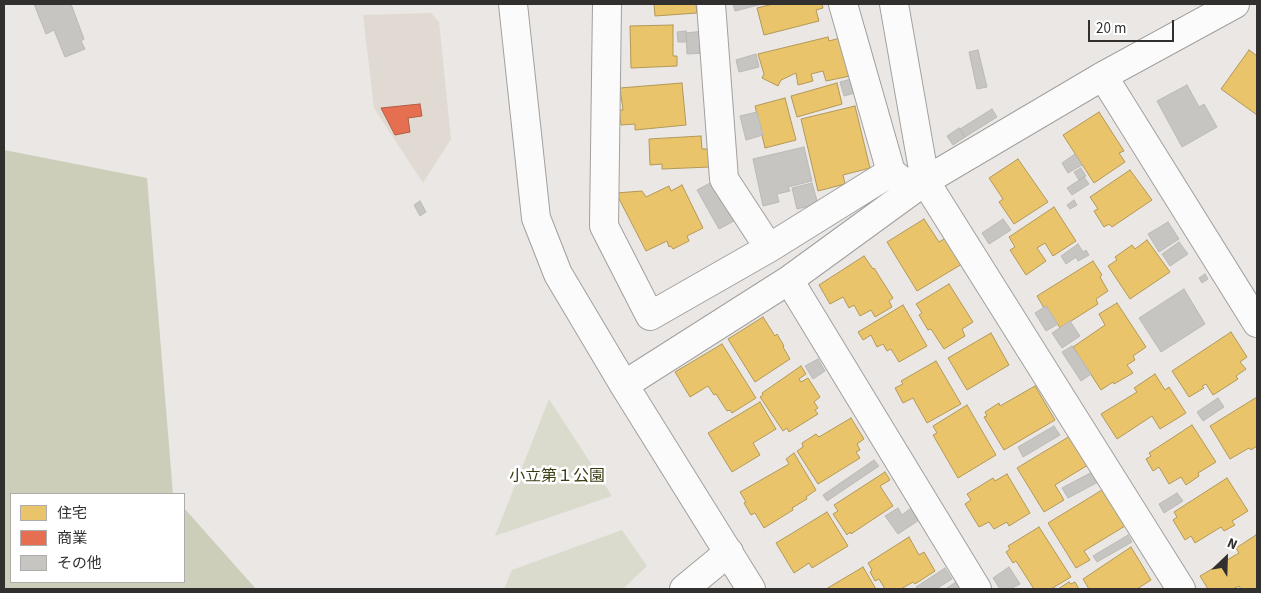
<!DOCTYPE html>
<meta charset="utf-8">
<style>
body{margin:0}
#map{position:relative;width:1261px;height:593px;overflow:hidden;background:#eae7e4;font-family:"Source Sans 3","Noto Sans JP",sans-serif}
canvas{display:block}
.frame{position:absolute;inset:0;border:5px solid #32302e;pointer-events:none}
.legend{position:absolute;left:10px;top:493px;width:175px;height:90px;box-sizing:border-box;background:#fff;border:1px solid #adacab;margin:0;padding:6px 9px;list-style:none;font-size:15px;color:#32302e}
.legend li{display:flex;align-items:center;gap:10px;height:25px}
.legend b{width:25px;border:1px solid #adacab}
.north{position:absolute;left:1201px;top:533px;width:50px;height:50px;-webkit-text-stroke:4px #fff;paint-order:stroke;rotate:24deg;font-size:14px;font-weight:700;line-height:20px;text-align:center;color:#32302e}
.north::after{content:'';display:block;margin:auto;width:18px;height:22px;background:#32302e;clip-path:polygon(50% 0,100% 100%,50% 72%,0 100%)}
.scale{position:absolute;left:1088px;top:20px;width:86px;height:22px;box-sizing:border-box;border:2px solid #32302e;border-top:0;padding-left:6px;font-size:15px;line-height:18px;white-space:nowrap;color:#32302e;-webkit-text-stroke:4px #fff;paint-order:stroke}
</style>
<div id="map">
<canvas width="1261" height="593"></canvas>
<div class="frame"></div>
<ul class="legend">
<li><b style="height:14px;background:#e9c46a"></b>住宅</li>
<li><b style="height:14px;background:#e76f51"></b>商業</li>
<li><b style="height:14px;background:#c7c5c2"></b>その他</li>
</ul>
<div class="north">N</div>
<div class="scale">20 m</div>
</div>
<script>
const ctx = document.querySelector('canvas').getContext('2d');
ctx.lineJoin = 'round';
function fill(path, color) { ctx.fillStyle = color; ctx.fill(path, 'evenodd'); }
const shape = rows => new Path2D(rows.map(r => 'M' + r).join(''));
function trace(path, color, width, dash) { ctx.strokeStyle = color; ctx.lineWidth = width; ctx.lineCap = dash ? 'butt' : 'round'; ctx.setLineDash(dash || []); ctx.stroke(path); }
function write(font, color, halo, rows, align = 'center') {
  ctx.font = font + ' "Source Sans 3","Noto Sans JP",sans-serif'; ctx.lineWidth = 5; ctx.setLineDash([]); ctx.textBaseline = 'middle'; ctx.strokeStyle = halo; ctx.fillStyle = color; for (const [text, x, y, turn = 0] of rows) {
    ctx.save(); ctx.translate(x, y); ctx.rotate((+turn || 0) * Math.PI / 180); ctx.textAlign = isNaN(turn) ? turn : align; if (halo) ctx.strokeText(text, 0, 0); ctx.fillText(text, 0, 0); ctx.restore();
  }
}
const built = shape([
 [431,13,439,22,451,139,423,183,374,108,363,15]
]);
const green = shape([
 [549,399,612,496,495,536],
 [622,530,647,566,623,589,504,589,512,570]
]);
const forest = shape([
 [4,150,147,178,173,494,11,494,11,582,184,582,184,508,256,589,4,589]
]);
const homes = shape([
 [654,4,696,4,697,13,655,16,654,4],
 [773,4,822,4,823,8,816,10,819,21,764,35,757,8,773,4],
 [673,25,673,56,677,56,677,66,631,68,630,26,673,25],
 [828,37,829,41,840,38,850,76,826,81,823,71,811,74,813,81,798,85,796,73,781,80,778,86,762,78,764,74,758,54,828,37],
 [1249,50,1257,56,1257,115,1221,89,1249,50],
 [682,83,686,125,635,130,635,124,621,125,619,110,623,110,620,88,682,83],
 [837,83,842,104,797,117,791,96,837,83],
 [785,98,796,140,765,148,755,106,785,98],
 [855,106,870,168,843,175,845,184,818,191,801,119,855,106],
 [1099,112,1124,151,1119,153,1125,162,1094,183,1063,135,1099,112],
 [701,136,702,149,710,149,710,167,662,169,662,164,650,165,649,139,701,136],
 [1018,159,1048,202,1014,224,999,202,1003,199,989,178,1018,159],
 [1130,170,1152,200,1112,227,1109,224,1104,227,1094,211,1098,209,1090,197,1130,170],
 [682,185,703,228,687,236,689,241,673,249,671,246,669,247,667,241,646,251,616,193,642,191,646,197,669,186,671,191,682,185],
 [1054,207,1076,241,1053,256,1045,243,1037,248,1046,261,1026,275,1010,250,1015,247,1009,237,1054,207],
 [924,219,939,242,946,238,962,264,917,291,887,242,924,219],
 [1147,240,1170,272,1130,299,1108,266,1117,260,1115,257,1132,245,1135,249,1147,240],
 [864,256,873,269,874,268,893,298,889,301,892,307,875,317,871,310,860,316,854,305,849,308,843,297,830,304,819,285,864,256],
 [1093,261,1102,275,1100,277,1108,291,1096,299,1098,304,1060,328,1046,306,1044,308,1037,296,1093,261],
 [949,284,973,322,962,329,965,336,944,349,931,329,928,330,919,315,922,313,916,304,949,284],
 [1117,303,1146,347,1133,356,1135,360,1127,365,1133,373,1114,384,1113,382,1101,390,1073,347,1105,325,1099,314,1117,303],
 [903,305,927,346,899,362,891,349,887,351,883,344,877,347,871,335,863,340,858,332,903,305],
 [763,317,775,336,777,334,784,346,783,347,790,359,755,382,728,339,763,317],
 [1231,332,1247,357,1240,362,1246,369,1236,376,1238,379,1213,395,1206,384,1202,386,1204,388,1189,397,1172,371,1231,332],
 [991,333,1009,365,967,390,948,358,991,333],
 [722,344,756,398,732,413,730,410,727,411,716,394,714,395,708,386,690,397,675,372,722,344],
 [936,361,961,404,927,423,913,398,903,403,895,388,903,384,901,381,936,361],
 [801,366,806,374,799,379,801,382,808,378,820,397,814,402,818,408,815,410,818,414,789,432,787,428,783,431,760,397,763,395,762,393,801,366],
 [1155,374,1165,390,1169,387,1186,413,1160,429,1152,416,1117,439,1101,414,1137,392,1134,388,1155,374],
 [1035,386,1055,420,1004,450,984,417,987,416,985,412,999,403,1000,406,1035,386],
 [1257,397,1257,446,1251,450,1249,448,1230,459,1210,426,1257,397],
 [760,402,776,429,753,443,760,455,732,472,708,433,760,402],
 [967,405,996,455,958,478,933,435,937,433,933,426,967,405],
 [851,418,864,439,857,444,860,450,856,452,860,458,818,484,797,451,803,447,802,443,816,434,819,437,851,418],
 [1192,425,1216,462,1198,473,1199,476,1186,485,1181,477,1169,484,1159,467,1153,471,1146,459,1151,456,1149,453,1192,425],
 [1070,436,1088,465,1055,485,1064,500,1044,512,1017,468,1070,436],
 [794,453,816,490,806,497,807,499,792,508,793,510,764,528,755,513,751,515,744,503,746,502,740,492,789,464,786,459,794,453],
 [885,472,890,480,880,486,893,506,851,534,850,532,847,535,833,514,838,511,834,505,885,472],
 [1007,474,1030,513,1009,526,1007,522,994,529,989,522,979,527,965,504,971,500,967,494,993,478,995,481,1007,474],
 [1227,478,1248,511,1232,521,1235,525,1224,531,1221,527,1195,543,1191,536,1185,540,1173,520,1177,517,1174,512,1227,478],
 [1102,490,1125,526,1084,551,1090,560,1076,568,1048,523,1102,490],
 [827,512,848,546,812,568,809,563,794,573,776,543,827,512],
 [1039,527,1071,577,1051,589,1034,589,1016,561,1013,563,1006,552,1010,549,1008,546,1039,527],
 [1256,535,1257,537,1257,589,1241,589,1239,586,1233,589,1208,589,1200,576,1239,553,1236,548,1256,535],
 [909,537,919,555,924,552,935,571,915,584,913,582,901,589,885,589,879,579,875,581,870,572,872,570,868,563,909,537],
 [1131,547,1151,580,1137,589,1089,589,1083,579,1131,547],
 [863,567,876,589,826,589,863,567],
 [1069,582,1071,584,1075,582,1079,589,1058,589,1069,582]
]);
const shops = shape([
 [420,104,422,116,408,118,410,132,395,135,381,108,420,104]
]);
const building = shape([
 [34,4,71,4,84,39,81,41,85,49,65,57,54,30,46,34,34,4],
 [733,4,762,4,735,11,733,4],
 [686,31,687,42,678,42,677,32,686,31],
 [704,31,706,53,687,54,686,33,704,31],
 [978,50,987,87,977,89,969,52,978,50],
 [756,54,759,67,739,72,736,60,756,54],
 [851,79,855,93,844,96,840,82,851,79],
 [1187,85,1199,107,1204,104,1217,127,1182,147,1157,101,1187,85],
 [992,109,997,117,965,137,960,129,992,109],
 [757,112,763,135,746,140,740,116,757,112],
 [959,128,965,137,953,145,947,136,959,128],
 [804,147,812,181,788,187,790,191,777,194,779,202,763,206,753,159,804,147],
 [1075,154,1082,165,1068,173,1062,163,1075,154],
 [1081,168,1086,176,1079,180,1074,172,1081,168],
 [1084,177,1089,184,1072,195,1067,188,1084,177],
 [712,182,734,221,719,229,697,190,712,182],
 [812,183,818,204,797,209,792,188,812,183],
 [1074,200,1077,205,1070,209,1067,205,1074,200],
 [420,201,426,212,420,216,414,205,420,201],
 [1003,219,1011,230,989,244,982,233,1003,219],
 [1168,222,1179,239,1159,252,1148,234,1168,222],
 [1179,242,1188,254,1170,266,1162,254,1179,242],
 [1078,244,1083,252,1086,250,1089,255,1078,261,1076,257,1066,264,1061,256,1078,244],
 [1205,274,1208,279,1202,283,1199,278,1205,274],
 [1184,289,1205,324,1161,352,1139,318,1184,289],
 [1046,306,1058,324,1046,331,1035,313,1046,306],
 [1070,321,1080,336,1062,348,1052,333,1070,321],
 [1072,346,1091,374,1081,381,1062,352,1072,346],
 [818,359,825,371,813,379,805,366,818,359],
 [1218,398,1224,407,1203,421,1197,412,1218,398],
 [1054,426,1060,435,1023,457,1018,447,1054,426],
 [874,460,879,466,827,501,823,495,874,460],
 [1094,471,1100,481,1068,498,1062,488,1094,471],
 [1177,493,1183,501,1164,513,1159,504,1177,493],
 [898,508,902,515,911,508,919,520,898,534,885,516,898,508],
 [1128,535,1132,542,1097,562,1093,556,1128,535],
 [1009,567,1020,584,1010,589,1000,589,993,578,1009,567],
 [945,568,952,579,936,589,918,589,916,587,945,568],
 [956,582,962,589,948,589,947,588,956,582]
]);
const minor = shape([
 [513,4,536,218,558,274,624,385,751,589],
 [607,4,604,226,650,316,769,248,891,172],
 [711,4,724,179,769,248],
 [843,4,891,172,906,184],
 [894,4,925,181,1181,589],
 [1103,76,1257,323],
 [789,280,977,589],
 [624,385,789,280,925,181,1103,76,1235,4],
 [684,589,729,552]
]);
const parkNames = [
 ["小立第１公園",557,477]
];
fill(built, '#e0dad2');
fill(green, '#dbdbcd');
fill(forest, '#cdceb9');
fill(homes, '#e9c46a');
trace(homes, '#b29858', 1);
fill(shops, '#e76f51');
trace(shops, '#b15c46', 1);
fill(building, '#c7c5c2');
trace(building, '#bbb9b6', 1);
trace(minor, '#a1a09e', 30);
trace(minor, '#fcfbfb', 28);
write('16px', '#3a3c10', '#fff', parkNames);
</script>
